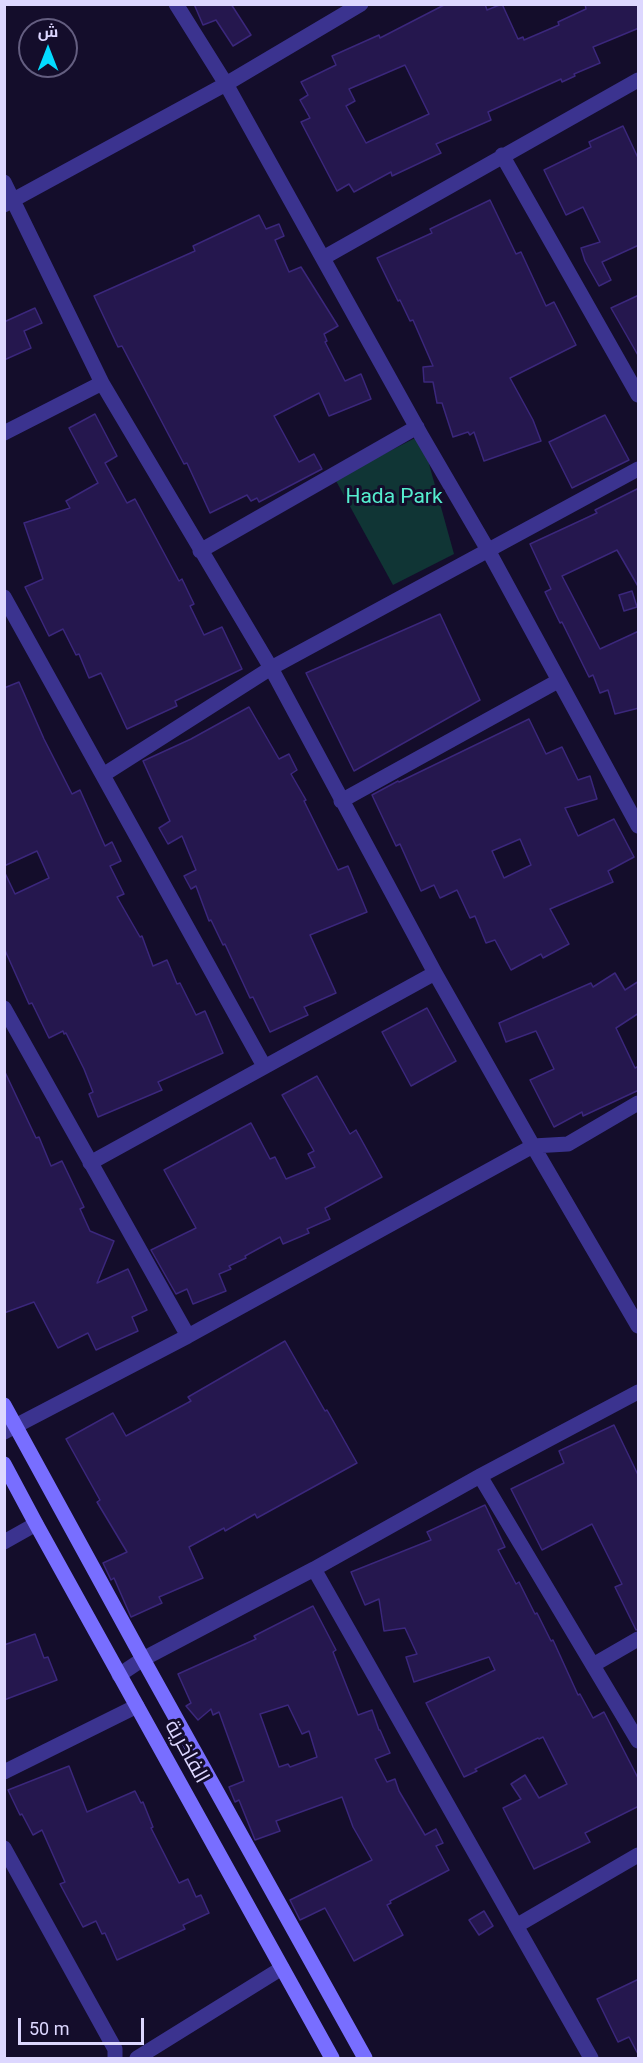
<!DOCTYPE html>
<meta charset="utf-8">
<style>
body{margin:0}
#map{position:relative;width:643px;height:2063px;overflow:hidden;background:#140d2b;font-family:Roboto,Cairo,sans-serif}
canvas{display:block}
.frame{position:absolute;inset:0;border:6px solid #ddd7ff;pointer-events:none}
.north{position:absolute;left:18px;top:18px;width:60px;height:60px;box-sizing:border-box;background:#140d2b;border:2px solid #645e80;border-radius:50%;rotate:0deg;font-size:16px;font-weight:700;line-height:24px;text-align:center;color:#ddd7ff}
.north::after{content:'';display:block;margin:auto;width:21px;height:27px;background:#03dbff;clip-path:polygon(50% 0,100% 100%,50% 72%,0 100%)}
.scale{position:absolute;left:18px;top:2018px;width:126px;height:27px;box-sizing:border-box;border:3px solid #ddd7ff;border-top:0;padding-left:8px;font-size:18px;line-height:21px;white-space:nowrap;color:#ddd7ff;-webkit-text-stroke:4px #140d2b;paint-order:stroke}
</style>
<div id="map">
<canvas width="643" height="2063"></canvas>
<div class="frame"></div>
<div class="north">ش</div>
<div class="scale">50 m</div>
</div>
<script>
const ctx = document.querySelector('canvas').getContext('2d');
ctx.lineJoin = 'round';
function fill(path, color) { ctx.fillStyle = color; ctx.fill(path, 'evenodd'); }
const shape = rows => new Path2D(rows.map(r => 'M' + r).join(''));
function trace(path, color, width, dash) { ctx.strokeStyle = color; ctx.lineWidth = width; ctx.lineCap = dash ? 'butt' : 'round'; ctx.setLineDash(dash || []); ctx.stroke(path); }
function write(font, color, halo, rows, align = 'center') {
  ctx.font = font + ' Roboto,Cairo,sans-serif'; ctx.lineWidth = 6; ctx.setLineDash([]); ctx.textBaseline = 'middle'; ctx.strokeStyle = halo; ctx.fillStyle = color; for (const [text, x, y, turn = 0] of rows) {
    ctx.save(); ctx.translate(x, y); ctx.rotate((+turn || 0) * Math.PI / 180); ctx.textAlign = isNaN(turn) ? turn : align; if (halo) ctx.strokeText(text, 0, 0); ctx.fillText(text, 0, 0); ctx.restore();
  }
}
const green = shape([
 [421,435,454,554,393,585,335,479]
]);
const building = shape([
 [194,4,231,4,251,35,233,46,216,20,203,25,194,4],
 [446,4,485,4,487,10,502,4,518,39,523,37,524,40,559,25,558,22,586,9,585,4,639,4,639,28,593,47,600,63,574,74,575,76,562,82,561,79,488,112,491,120,436,144,441,153,392,176,391,172,354,192,349,184,337,191,301,122,310,118,300,100,308,95,301,82,336,65,332,56,379,35,380,38,446,4],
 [405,65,429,114,366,143,346,106,355,101,349,89,405,65],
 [623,126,639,160,639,245,602,262,611,280,599,286,585,261,581,248,600,242,583,207,566,215,544,170,591,147,589,142,623,126],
 [490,200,516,254,521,252,546,306,554,302,576,345,510,378,533,420,541,441,484,461,474,432,470,435,468,432,453,437,442,403,437,403,433,382,424,382,423,367,433,366,413,320,410,321,400,300,398,301,377,258,432,233,430,229,490,200],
 [259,215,266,229,279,224,284,236,275,240,289,272,301,267,338,326,324,334,327,341,325,342,345,381,361,374,371,399,329,416,319,393,274,416,299,462,314,454,322,469,259,502,257,498,251,501,247,495,210,513,187,463,184,464,122,346,118,347,94,296,195,251,193,246,259,215],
 [639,295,639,357,611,308,639,295],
 [35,308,42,323,24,331,31,348,4,360,4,322,35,308],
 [95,414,117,456,105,463,127,503,135,499,179,581,182,579,194,604,190,606,204,635,222,627,242,669,175,701,177,706,127,729,101,673,89,678,79,654,76,655,63,629,49,636,25,587,43,579,24,523,70,508,66,501,98,483,69,428,95,414],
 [605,415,629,460,572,488,549,442,605,415],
 [639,488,639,588,617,550,562,576,600,649,639,631,639,708,615,714,608,690,600,693,593,675,589,677,562,622,560,623,545,592,551,589,530,544,597,513,595,510,639,488],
 [632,591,637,607,624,611,619,595,632,591],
 [440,614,480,700,354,771,306,673,440,614],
 [19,682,44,739,72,794,80,790,105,846,112,842,121,861,110,866,124,894,117,897,140,937,142,936,153,966,167,960,177,984,180,983,196,1015,205,1011,223,1053,158,1082,162,1090,98,1117,89,1094,93,1092,84,1069,66,1033,64,1034,63,1031,49,1038,32,1003,29,1004,4,948,4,871,15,894,49,878,37,851,4,866,4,688,19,682],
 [249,707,279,759,289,754,297,770,291,774,306,800,304,801,338,870,348,866,367,912,310,935,336,993,304,1007,308,1015,270,1032,253,997,250,998,225,944,223,945,211,920,209,921,196,886,191,889,184,876,196,870,182,836,168,844,159,828,170,821,143,761,191,739,249,707],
 [529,719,546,754,562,747,578,780,590,776,597,799,565,808,578,836,614,819,634,857,608,871,613,882,550,909,569,944,543,958,541,954,511,970,495,940,486,943,475,916,470,918,457,890,440,898,434,885,421,891,400,844,396,846,372,795,398,781,399,782,529,719],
 [520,839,531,865,504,878,492,851,520,839],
 [615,973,625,990,639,981,639,1013,616,1028,635,1068,639,1066,639,1090,583,1116,582,1112,554,1127,530,1080,554,1069,536,1031,506,1042,499,1023,591,983,593,987,615,973],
 [427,1008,456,1061,411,1086,382,1032,427,1008],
 [4,1070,36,1138,39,1137,51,1166,62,1161,84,1207,80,1209,90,1231,114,1241,97,1283,128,1269,147,1310,132,1317,138,1331,96,1350,88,1333,58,1348,34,1302,4,1313,4,1070],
 [317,1076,350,1134,356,1130,382,1177,325,1208,330,1219,307,1229,309,1233,283,1244,280,1237,245,1256,246,1258,229,1266,231,1269,219,1274,226,1291,193,1304,187,1289,176,1294,151,1250,196,1228,164,1170,251,1123,270,1159,275,1157,286,1179,315,1167,308,1154,314,1151,282,1095,317,1076],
 [285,1341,325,1411,327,1410,357,1463,257,1518,255,1514,225,1531,224,1528,189,1547,203,1578,159,1597,162,1603,131,1617,114,1578,111,1580,103,1563,127,1552,97,1502,100,1500,66,1439,113,1413,126,1436,191,1401,188,1397,285,1341],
 [614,1425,639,1477,639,1629,636,1630,615,1587,622,1584,592,1524,542,1550,511,1489,564,1463,559,1451,614,1425],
 [485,1505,505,1547,498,1550,516,1584,519,1582,535,1614,537,1613,551,1641,553,1640,578,1695,580,1694,593,1718,604,1712,639,1780,639,1806,585,1833,590,1842,534,1869,503,1808,521,1799,511,1784,525,1775,539,1798,567,1784,543,1737,539,1739,538,1738,475,1769,477,1771,464,1777,426,1703,495,1670,489,1657,414,1682,406,1657,417,1654,405,1628,384,1631,379,1599,365,1605,351,1572,431,1540,427,1532,485,1505],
 [313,1606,336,1650,333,1652,358,1715,372,1710,379,1730,380,1730,390,1753,375,1759,387,1782,395,1779,399,1791,425,1835,436,1829,443,1843,436,1846,449,1870,390,1901,391,1903,387,1905,403,1935,354,1961,325,1908,300,1920,290,1900,372,1860,353,1827,342,1797,276,1821,280,1831,255,1840,239,1800,235,1802,229,1787,244,1781,219,1712,213,1715,211,1709,198,1720,186,1706,191,1703,178,1674,256,1639,254,1636,313,1606],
 [288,1705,302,1734,309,1731,317,1757,290,1767,288,1764,279,1767,260,1714,288,1705],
 [35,1634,44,1658,48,1657,57,1680,4,1700,4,1645,35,1634],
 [69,1766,87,1812,135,1791,141,1803,143,1802,153,1827,151,1828,179,1883,188,1879,196,1897,201,1895,209,1913,183,1925,185,1929,117,1960,105,1933,102,1934,96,1921,83,1927,60,1884,65,1882,42,1830,33,1835,22,1814,20,1815,8,1790,69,1766],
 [484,1911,493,1926,479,1935,469,1920,484,1911],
 [639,1979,639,2056,629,2037,618,2042,597,1999,639,1979]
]);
const street = shape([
 [176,4,226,84,421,435,488,550,638,826],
 [502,155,638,395],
 [4,182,102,383,271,668,435,973,533,1146,638,1326],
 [4,205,226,84,361,4],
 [323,258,638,80],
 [4,433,102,383],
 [200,551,417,427],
 [4,597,264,1066],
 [103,775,271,668,638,469],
 [341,801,558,681],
 [4,1008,188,1336],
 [90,1163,435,973],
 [4,1432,188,1336,533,1146,568,1144,638,1103],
 [480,1476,638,1741],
 [4,1542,36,1524],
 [314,1569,591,2058],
 [593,1665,638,1639],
 [119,1675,143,1659,314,1569,480,1476,638,1392],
 [4,1772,137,1706],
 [4,1848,115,2049,115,2058],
 [516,1926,638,1855],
 [137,2058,282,1968]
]);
const secondary = shape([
 [4,1405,143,1659,365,2058],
 [4,1464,36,1524,332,2058]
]);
const parkNames = [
 ["Hada Park",394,498]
];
const streetNames = [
 ["الفاخرية",186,1752,61]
];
fill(green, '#103535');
fill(building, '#25174e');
trace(building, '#3b277c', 1.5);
trace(street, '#3b338f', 15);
trace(secondary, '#786eff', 15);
write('21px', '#55edce', '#140d2b', parkNames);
write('21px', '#ddd7ff', '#140d2b', streetNames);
</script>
